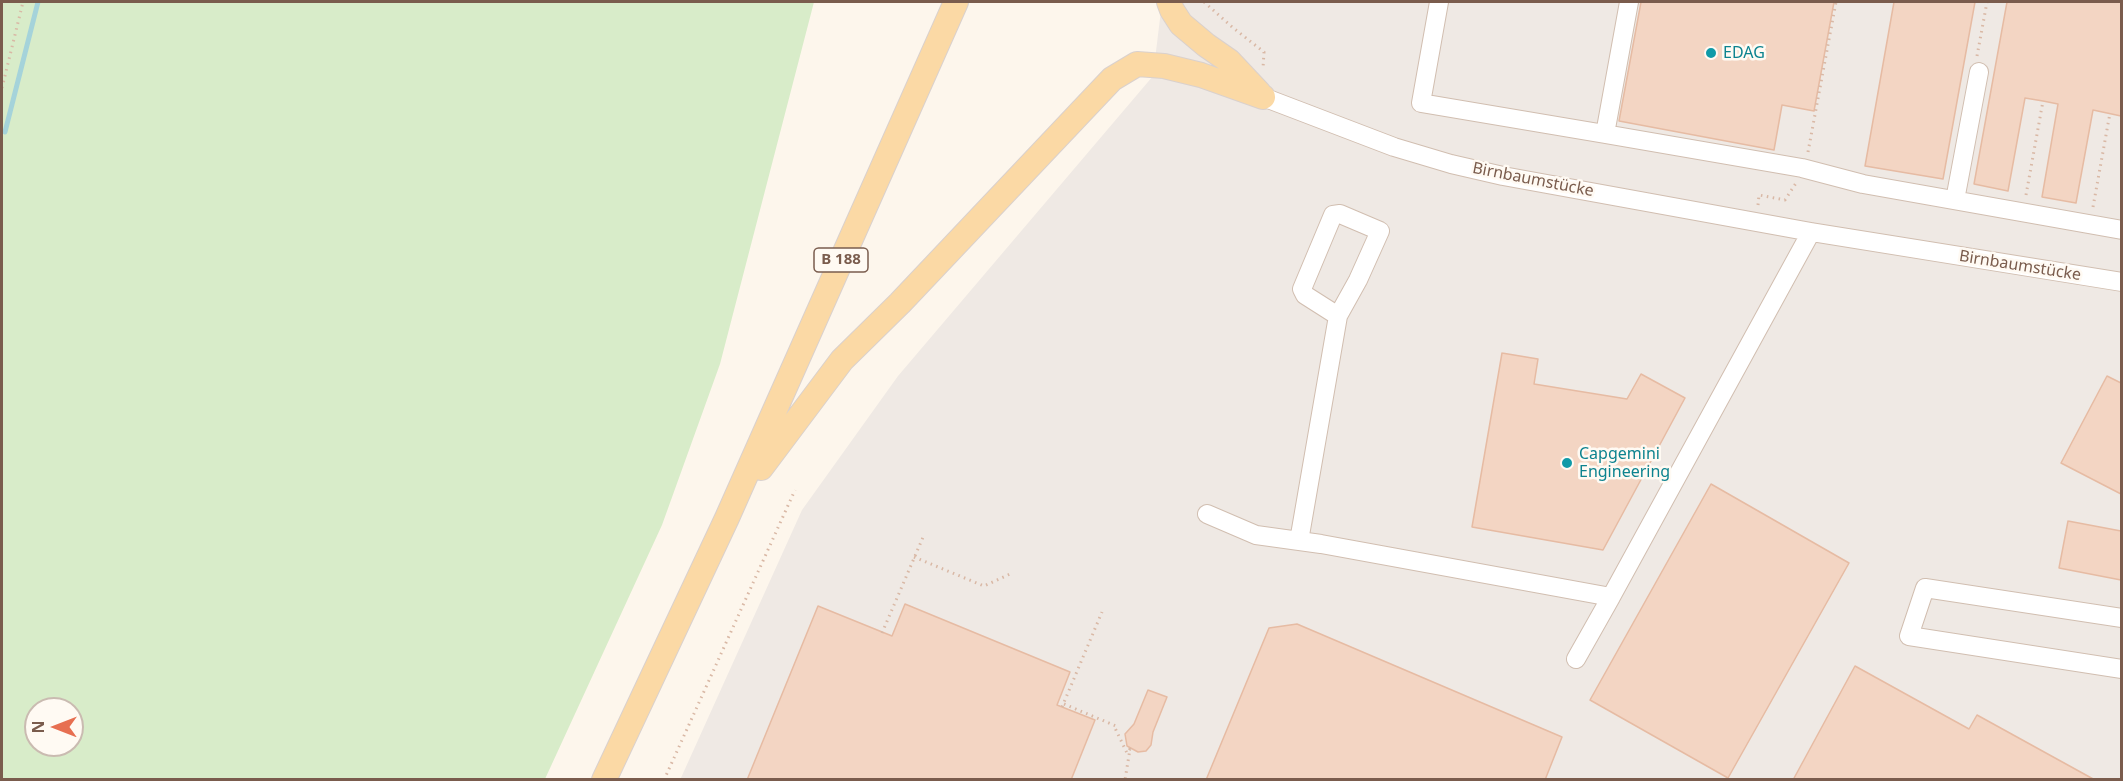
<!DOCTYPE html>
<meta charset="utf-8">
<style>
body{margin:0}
#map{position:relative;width:2123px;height:781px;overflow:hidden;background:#fdf6ec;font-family:"Noto Sans",sans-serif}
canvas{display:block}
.frame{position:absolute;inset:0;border:3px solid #7a5c4d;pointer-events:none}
.north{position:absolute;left:24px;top:697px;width:60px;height:60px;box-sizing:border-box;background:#fffaf3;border:2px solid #cabbb1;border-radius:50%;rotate:270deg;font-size:16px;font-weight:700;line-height:24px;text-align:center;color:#7a5c4d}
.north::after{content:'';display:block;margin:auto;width:21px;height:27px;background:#e76f51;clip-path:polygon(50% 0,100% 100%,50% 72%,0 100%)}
</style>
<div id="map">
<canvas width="2123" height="781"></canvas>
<div class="frame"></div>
<div class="north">N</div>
</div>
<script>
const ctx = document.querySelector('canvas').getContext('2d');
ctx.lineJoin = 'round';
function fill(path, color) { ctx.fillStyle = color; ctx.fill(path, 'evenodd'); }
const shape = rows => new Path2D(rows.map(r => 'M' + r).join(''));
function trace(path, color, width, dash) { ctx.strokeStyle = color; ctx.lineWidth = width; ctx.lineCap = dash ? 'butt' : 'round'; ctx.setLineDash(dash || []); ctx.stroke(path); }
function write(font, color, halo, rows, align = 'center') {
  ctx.font = font + ' "Noto Sans",sans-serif'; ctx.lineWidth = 5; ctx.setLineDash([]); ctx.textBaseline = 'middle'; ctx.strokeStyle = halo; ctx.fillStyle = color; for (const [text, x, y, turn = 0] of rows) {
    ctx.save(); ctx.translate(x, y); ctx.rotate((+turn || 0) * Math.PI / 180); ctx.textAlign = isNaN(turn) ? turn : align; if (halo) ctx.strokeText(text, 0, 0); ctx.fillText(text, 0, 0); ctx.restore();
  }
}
const industrial = shape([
 [1162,2,2121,2,2121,779,680,780,802,510,898,376,1153,76]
]);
const green = shape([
 [2,2,814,2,720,364,662,525,545,779,2,779],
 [36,709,72,709,72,745,36,745]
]);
const stream = shape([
 [5,132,38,2]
]);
const building = shape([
 [1641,2,1834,2,1814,111,1782,105,1774,150,1619,121,1641,2],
 [1894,2,1975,2,1943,179,1865,166,1894,2],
 [2007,2,2121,2,2121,116,2093,110,2076,203,2042,197,2058,104,2043,101,2025,98,2008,191,1974,184,2007,2],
 [1502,353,1538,359,1534,384,1627,399,1641,374,1685,398,1603,550,1472,527,1502,353],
 [2107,376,2121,383,2121,494,2061,463,2107,376],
 [1711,484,1849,563,1728,778,1590,700,1711,484],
 [2068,521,2121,531,2121,580,2059,568,2068,521],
 [905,604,1070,672,1057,705,1095,720,1071,780,747,780,818,606,892,636,905,604],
 [1297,624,1562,737,1545,780,1206,780,1269,628,1297,624],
 [1855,666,1969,729,1977,715,2095,780,1793,780,1855,666],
 [1148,690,1167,697,1153,732,1151,745,1146,751,1138,752,1127,746,1125,734,1134,724,1148,690]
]);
const path = shape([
 [1204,2,1232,27,1264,52,1263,68],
 [1977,56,1987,2],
 [2,88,23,2],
 [1808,152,1836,2],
 [2026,195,2043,101],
 [1758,205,1759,195,1785,200,1796,183],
 [2093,207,2110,113],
 [914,557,984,586,1010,574],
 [882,633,924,535],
 [1064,704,1116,726,1115,728,1127,753,1130,749,1125,780],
 [1062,707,1102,612],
 [664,780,795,490]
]);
const minor = shape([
 [1439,2,1421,103,1605,134],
 [1629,2,1605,134,1802,168,1863,184,2122,230],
 [1263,97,1394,147,1451,164,1503,176,1811,232,2122,282],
 [1955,200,1979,72],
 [1207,514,1256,535,1321,544,1611,597,1811,232],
 [1299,541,1338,316,1358,280,1380,231,1340,214,1333,215,1302,289,1305,295,1338,316],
 [2122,618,1925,588,1909,636,2122,669],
 [1576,659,1611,597]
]);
const major = shape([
 [1169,2,1172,10,1181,24,1206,45,1229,61,1259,93],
 [761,468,842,360,900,303,1112,79,1137,64,1164,66,1201,75,1263,97],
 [604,780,727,518,956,2]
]);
const markers = [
 [1711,53,6,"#0f9aa8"],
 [1567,463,6,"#0f9aa8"]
];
const shields = [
 [841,260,54]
];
const shieldNames = [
 ["B 188",841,260]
];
const cultureNames = [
 ["EDAG",1723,53],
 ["Capgemini",1579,454],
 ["Engineering",1579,472]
];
const streetNames = [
 ["Birnbaumstücke",1533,180,11],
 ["Birnbaumstücke",2020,266,9]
];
fill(industrial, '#efe9e4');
fill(green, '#d8ecc9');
trace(stream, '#a5d3da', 5);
fill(building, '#f3d5c3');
trace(building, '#e6bba3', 1.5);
trace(minor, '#d1beb0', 20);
trace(major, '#dad1cd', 26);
trace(path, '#d9b8a5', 3, [1.5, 4.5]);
trace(minor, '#fff', 18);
trace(major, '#fbd9a5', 24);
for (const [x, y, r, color] of markers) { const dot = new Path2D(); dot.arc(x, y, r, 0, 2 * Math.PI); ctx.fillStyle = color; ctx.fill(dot); trace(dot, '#fffaf3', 2); }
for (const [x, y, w] of shields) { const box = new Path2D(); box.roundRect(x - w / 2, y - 12, w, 24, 4.5); ctx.fillStyle = '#fffaf3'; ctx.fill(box); trace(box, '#7a5c4d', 1.5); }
write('bold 15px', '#7a5c4d', null, shieldNames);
write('16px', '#0d838f', '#fffaf3', cultureNames, 'left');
write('16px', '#7a5c4d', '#fffaf3', streetNames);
</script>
